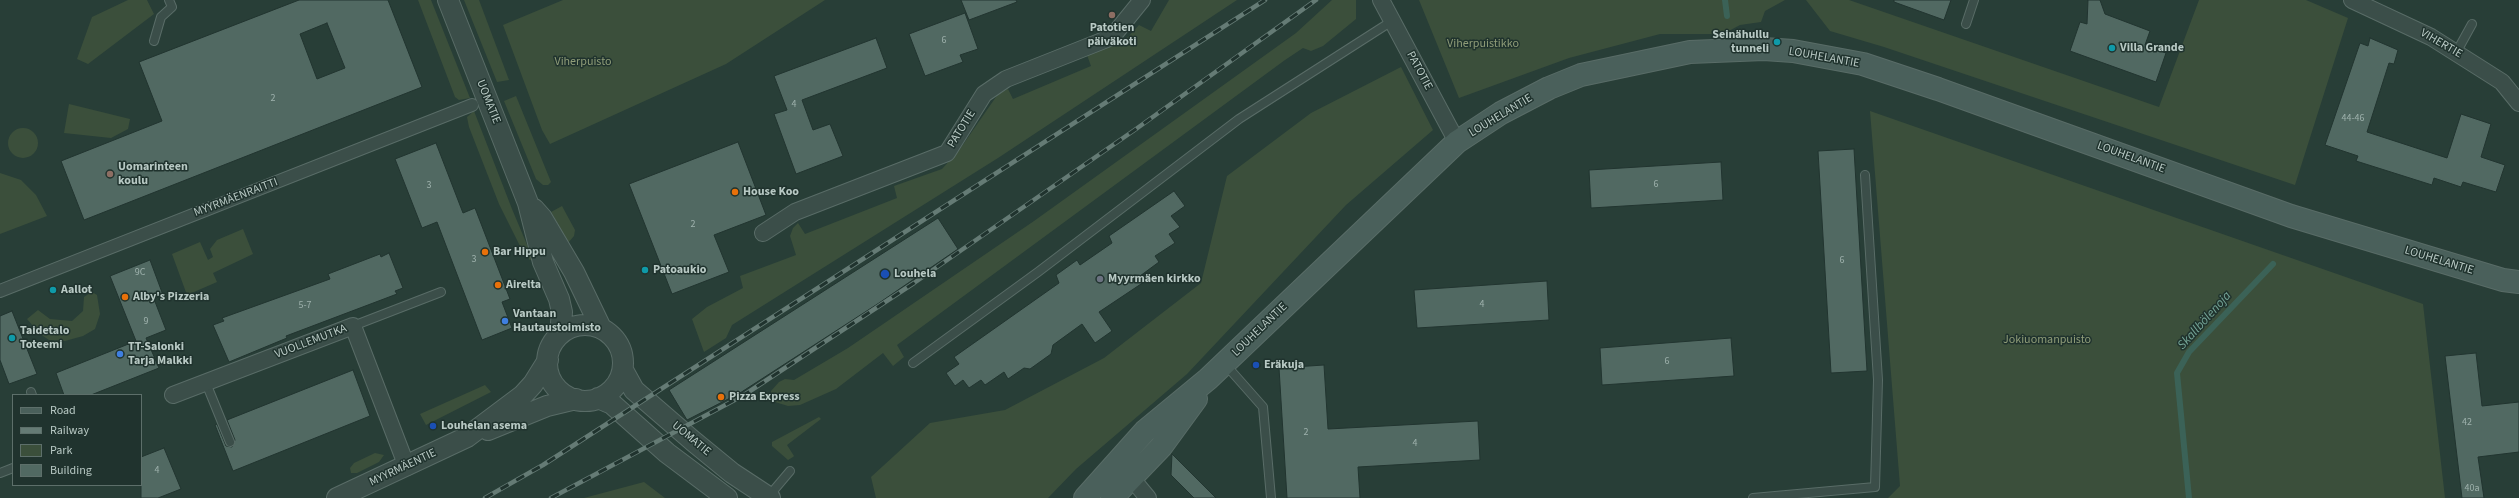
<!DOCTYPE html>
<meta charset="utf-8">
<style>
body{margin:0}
#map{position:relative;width:2519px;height:498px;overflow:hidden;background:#283e37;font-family:"Source Sans 3",sans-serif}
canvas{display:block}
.legend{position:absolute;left:12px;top:394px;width:130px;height:92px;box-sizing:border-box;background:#20332e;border:1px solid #5d6f6a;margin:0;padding:5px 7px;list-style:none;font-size:12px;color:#b8c9c4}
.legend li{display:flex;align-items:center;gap:8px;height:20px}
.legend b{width:20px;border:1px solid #5d6f6a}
</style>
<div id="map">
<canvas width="2519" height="498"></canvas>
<ul class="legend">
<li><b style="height:5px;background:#4a605b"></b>Road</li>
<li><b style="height:5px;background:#657b75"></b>Railway</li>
<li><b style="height:11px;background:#3b4f3b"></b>Park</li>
<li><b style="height:11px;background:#516962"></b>Building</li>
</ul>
</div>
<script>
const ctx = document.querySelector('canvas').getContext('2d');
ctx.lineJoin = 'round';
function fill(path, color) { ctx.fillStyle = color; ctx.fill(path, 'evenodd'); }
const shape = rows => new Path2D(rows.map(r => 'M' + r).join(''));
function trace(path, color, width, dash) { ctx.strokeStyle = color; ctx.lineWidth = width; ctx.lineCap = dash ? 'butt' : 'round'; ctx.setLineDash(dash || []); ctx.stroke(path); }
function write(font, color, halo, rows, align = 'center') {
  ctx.font = font + ' "Source Sans 3",sans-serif'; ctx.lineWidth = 3; ctx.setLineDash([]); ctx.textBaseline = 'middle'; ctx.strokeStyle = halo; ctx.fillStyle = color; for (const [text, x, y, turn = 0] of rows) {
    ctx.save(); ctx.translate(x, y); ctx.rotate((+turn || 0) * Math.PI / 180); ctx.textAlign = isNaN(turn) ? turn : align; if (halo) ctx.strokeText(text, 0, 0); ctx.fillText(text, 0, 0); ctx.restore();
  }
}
const green = shape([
 [128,0,147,0,154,14,88,64,77,59,92,17],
 [418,0,431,0,470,98,459,100,455,97],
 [464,0,479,0,509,80,497,82],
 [563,0,825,0,726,64,550,144,542,130,503,25],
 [1169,0,1237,0,998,158,732,325,726,338,704,352,692,319,707,307,743,288,740,276,796,255,790,236,793,228,798,223,805,234,897,198,894,186,942,169,960,149,998,94,1008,89,1013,99,1091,66,1087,55,1125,40,1139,25,1151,31],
 [1332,0,1356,0,1356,19,1323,46,1311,51,1303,48,1285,60,897,345,904,357,893,366,883,353,836,389,800,405,788,406,775,402,770,397,771,391,779,382,785,379,794,380,848,348,1034,221,1296,33],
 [1419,0,1785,0,1765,11,1761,22,1740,25,1723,34,1660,34,1569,58,1459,98],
 [1806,0,1849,0,2159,107,2199,0,2306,0,2348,18,2295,185,1884,47,1830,31],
 [1401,67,1433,130,1346,205,1187,374,1076,469,1048,498,876,498,871,477,930,423,1005,410,1104,358,1201,283,1227,176,1311,113],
 [516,96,551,182,548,185,543,185,536,179,504,101],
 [69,104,130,119,128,129,111,138,64,133],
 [474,111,512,209,533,259,530,260,524,254,499,204,469,127,467,117],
 [1870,111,2423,304,2445,498,1888,498,1900,486],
 '8 143a15 15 0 1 1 30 0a15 15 0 1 1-30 0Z',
 [0,173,21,180,36,195,47,216,0,234],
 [562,206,575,230,574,236,568,243,551,212],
 [243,229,253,254,213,273,217,282,187,295,172,254,200,242,208,260,213,257,210,249,217,240],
 [92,292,97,295,100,314,95,329,83,336,65,341,49,340,40,334,27,319,38,310,50,319,72,321,83,311,84,297],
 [485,385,491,392,426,425,420,414],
 [819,417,821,419,787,445,794,456,793,457,788,460,772,446,772,442],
 [375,453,384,455,379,462,357,473,351,473,350,468,354,463],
 [644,482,665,498,584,498]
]);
const stream = shape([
 [1725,0,1727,16],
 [2189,498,2177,373,2189,352,2273,264]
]);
const building = shape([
 [299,0,388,0,422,87,84,220,61,161,162,121,139,62,299,0],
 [327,23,345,68,317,79,300,34,327,23],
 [961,0,1016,0,1017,2,969,20,961,0],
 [1894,0,1951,0,1944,20,1894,2,1894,0],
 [2088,0,2100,0,2105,14,2150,31,2145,45,2166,53,2156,82,2070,51,2080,22,2087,24,2088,0],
 [965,13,978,49,960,55,963,62,925,76,909,34,965,13],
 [876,38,887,68,802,100,813,130,830,124,843,156,796,174,774,114,787,110,774,76,876,38],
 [2370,38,2398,50,2394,64,2389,63,2367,132,2447,158,2461,114,2491,124,2481,157,2505,165,2496,192,2463,182,2461,187,2434,178,2432,185,2356,161,2358,156,2325,145,2360,43,2368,46,2370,38],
 [738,142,766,215,714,235,729,272,672,294,629,184,738,142],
 [436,143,463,213,475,208,510,299,502,302,512,328,482,340,437,222,422,228,395,159,436,143],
 [1854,149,1867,371,1831,373,1818,151,1854,149],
 [1721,162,1723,200,1591,208,1589,170,1721,162],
 [1174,191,1185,206,1171,216,1180,227,1169,234,1175,243,1155,256,1159,262,1140,276,1144,282,1099,312,1112,331,1095,343,1082,324,1053,345,1051,354,1030,369,1024,368,1008,379,1004,372,985,385,981,380,969,388,963,380,955,386,946,373,959,364,954,357,1059,283,1056,275,1077,260,1080,265,1112,243,1109,236,1174,191],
 [938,218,958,249,879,303,740,393,687,420,669,390,938,218],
 [389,253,403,288,395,291,397,294,286,336,287,338,229,362,213,325,224,321,222,318,330,279,328,274,380,254,381,257,389,253],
 [150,260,163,295,154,299,166,330,146,338,159,368,91,395,64,395,56,373,136,341,110,276,150,260],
 [1547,281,1549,320,1417,328,1414,290,1547,281],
 [12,311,37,374,9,384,0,360,0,316,12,311],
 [1731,338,1734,376,1602,385,1600,348,1731,338],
 [2476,353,2482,406,2519,402,2519,452,2478,457,2484,498,2462,498,2445,356,2476,353],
 [1324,365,1328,429,1478,421,1480,460,1358,467,1360,498,1287,498,1279,368,1324,365],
 [353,370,370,416,233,471,215,425,217,424,226,446,232,447,235,440,227,420,353,370],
 [164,448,181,489,158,498,141,498,141,457,164,448],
 [1172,454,1216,498,1194,498,1171,475,1172,454]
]);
const service = shape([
 [1966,24,1974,0],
 [154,41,161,17,172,7,169,0],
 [2456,53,2472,24],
 [353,326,441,292],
 [913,363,1038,272,1239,119,1392,21],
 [1225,364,1263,407,1271,498],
 [206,383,230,442],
 [31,392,32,395],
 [0,473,13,468],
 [768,497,790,471],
 [1753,498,1875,487,1878,380,1865,175]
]);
const pedestrian = shape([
 [0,291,472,105]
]);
const minor = shape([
 [1381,0,1457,142],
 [2352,0,2431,37,2502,82,2519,103],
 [763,233,795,212,947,153,984,94,1006,79,1112,37,1142,0],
 [173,395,353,326,407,467],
 [1124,469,1148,498]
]);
const tertiary = shape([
 [448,0,528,203,543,262,559,299,562,312,560,334],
 [534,209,542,218,574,272,601,328],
 '547 363a38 38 0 1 1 76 0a38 38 0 1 1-76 0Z',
 [623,370,634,390,693,441,732,473,770,498],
 [598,398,612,404,667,453,727,498],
 [488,430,547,406,576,399],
 [337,498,467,437,523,395,533,384,548,360]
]);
const secondary = shape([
 [1085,498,1145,431,1208,379,1457,142,1501,113,1549,88,1581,75,1690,52,1764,49,1793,51,1863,64,1938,89,2291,216,2503,280,2519,282],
 [1112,498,1161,447,1196,399]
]);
const rail = shape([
 [485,498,543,465,1265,0],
 [551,498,744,395,914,283,1136,129,1316,0]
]);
const markers = [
 [1112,15,4,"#8d6e63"],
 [1777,42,4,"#0f9aa8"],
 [2112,48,4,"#0f9aa8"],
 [110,174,4,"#8d6e63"],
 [735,192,4,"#e8710a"],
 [485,252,4,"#e8710a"],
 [645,270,4,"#0f9aa8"],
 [885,274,5,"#1a4fb4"],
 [1100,279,4,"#6b7280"],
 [498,285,4,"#e8710a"],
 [53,290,4,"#0f9aa8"],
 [125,297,4,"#e8710a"],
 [505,321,4,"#3f7fe0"],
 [12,338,4,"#0f9aa8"],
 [120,354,4,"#3f7fe0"],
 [1256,365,4,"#1a4fb4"],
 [721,397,4,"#e8710a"],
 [433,426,4,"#1a4fb4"]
];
const numberNames = [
 ["6",944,41],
 ["2",273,99],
 ["4",794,105],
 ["44-46",2353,119],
 ["6",1656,185],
 ["3",429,186],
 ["2",693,225],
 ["3",474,260],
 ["6",1842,261],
 ["9C",140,273],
 ["4",1482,305],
 ["5-7",305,306],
 ["9",146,322],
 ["6",1667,362],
 ["42",2467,423],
 ["2",1306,433],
 ["4",1415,444],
 ["4",157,471],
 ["40a",2472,489]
];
const poiNames = [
 ["Patotien",1112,28,"center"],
 ["päiväkoti",1112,42,"center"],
 ["Seinähullu",1769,35,"right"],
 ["tunneli",1769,49,"right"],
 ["Villa Grande",2120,48],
 ["Uomarinteen",118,167],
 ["koulu",118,181],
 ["House Koo",743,192],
 ["Bar Hippu",493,252],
 ["Patoaukio",653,270],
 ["Louhela",894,274],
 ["Myyrmäen kirkko",1108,279],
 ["Airelta",506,285],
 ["Aallot",61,290],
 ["Alby's Pizzeria",133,297],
 ["Vantaan",513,314],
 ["Hautaustoimisto",513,328],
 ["Taidetalo",20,331],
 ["Toteemi",20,345],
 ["TT-Salonki",128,347],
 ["Tarja Malkki",128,361],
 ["Eräkuja",1264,365],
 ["Pizza Express",729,397],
 ["Louhelan asema",441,426]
];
const parkNames = [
 ["Viherpuistikko",1483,44],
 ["Viherpuisto",583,62],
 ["Jokiuomanpuisto",2047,340]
];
const streetNames = [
 ["VIHERTIE",2441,44,30],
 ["LOUHELANTIE",1824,58,10],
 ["PATOTIE",1419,71,62],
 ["UOMATIE",488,102,68],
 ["LOUHELANTIE",1501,116,-31],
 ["PATOTIE",962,129,-58],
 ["LOUHELANTIE",2131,158,20],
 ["MYYRMÄENRAITTI",236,198,-21],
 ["LOUHELANTIE",2439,261,17],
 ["LOUHELANTIE",1260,330,-44],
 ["VUOLLEMUTKA",311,342,-21],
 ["UOMATIE",691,439,40],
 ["MYYRMÄENTIE",403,468,-25]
];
const waterNames = [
 ["Skallbölenoja",2205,321,-48]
];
fill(green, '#3b4f3b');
trace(stream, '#3b6257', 6);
fill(building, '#516962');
trace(building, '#223530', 1);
trace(service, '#596c67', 10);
trace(pedestrian, '#596c67', 14);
trace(minor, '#596c67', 18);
trace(tertiary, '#596c67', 22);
trace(secondary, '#596c67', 24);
trace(service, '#3b4e49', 8);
trace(pedestrian, '#3b4e49', 12);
trace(minor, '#3b4e49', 16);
trace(tertiary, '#3b4e49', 20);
trace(secondary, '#4a605b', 22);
trace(rail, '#657b75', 4.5);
trace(rail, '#20332e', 3, [9]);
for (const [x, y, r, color] of markers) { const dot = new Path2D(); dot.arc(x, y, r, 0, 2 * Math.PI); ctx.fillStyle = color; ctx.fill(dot); trace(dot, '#20332e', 1.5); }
write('10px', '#9eb1ac', null, numberNames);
write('bold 12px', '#b8c9c4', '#20332e', poiNames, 'left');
write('12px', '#8f9c78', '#20332e', parkNames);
write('12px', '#b8c9c4', '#20332e', streetNames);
write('italic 13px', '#74a496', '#20332e', waterNames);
</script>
